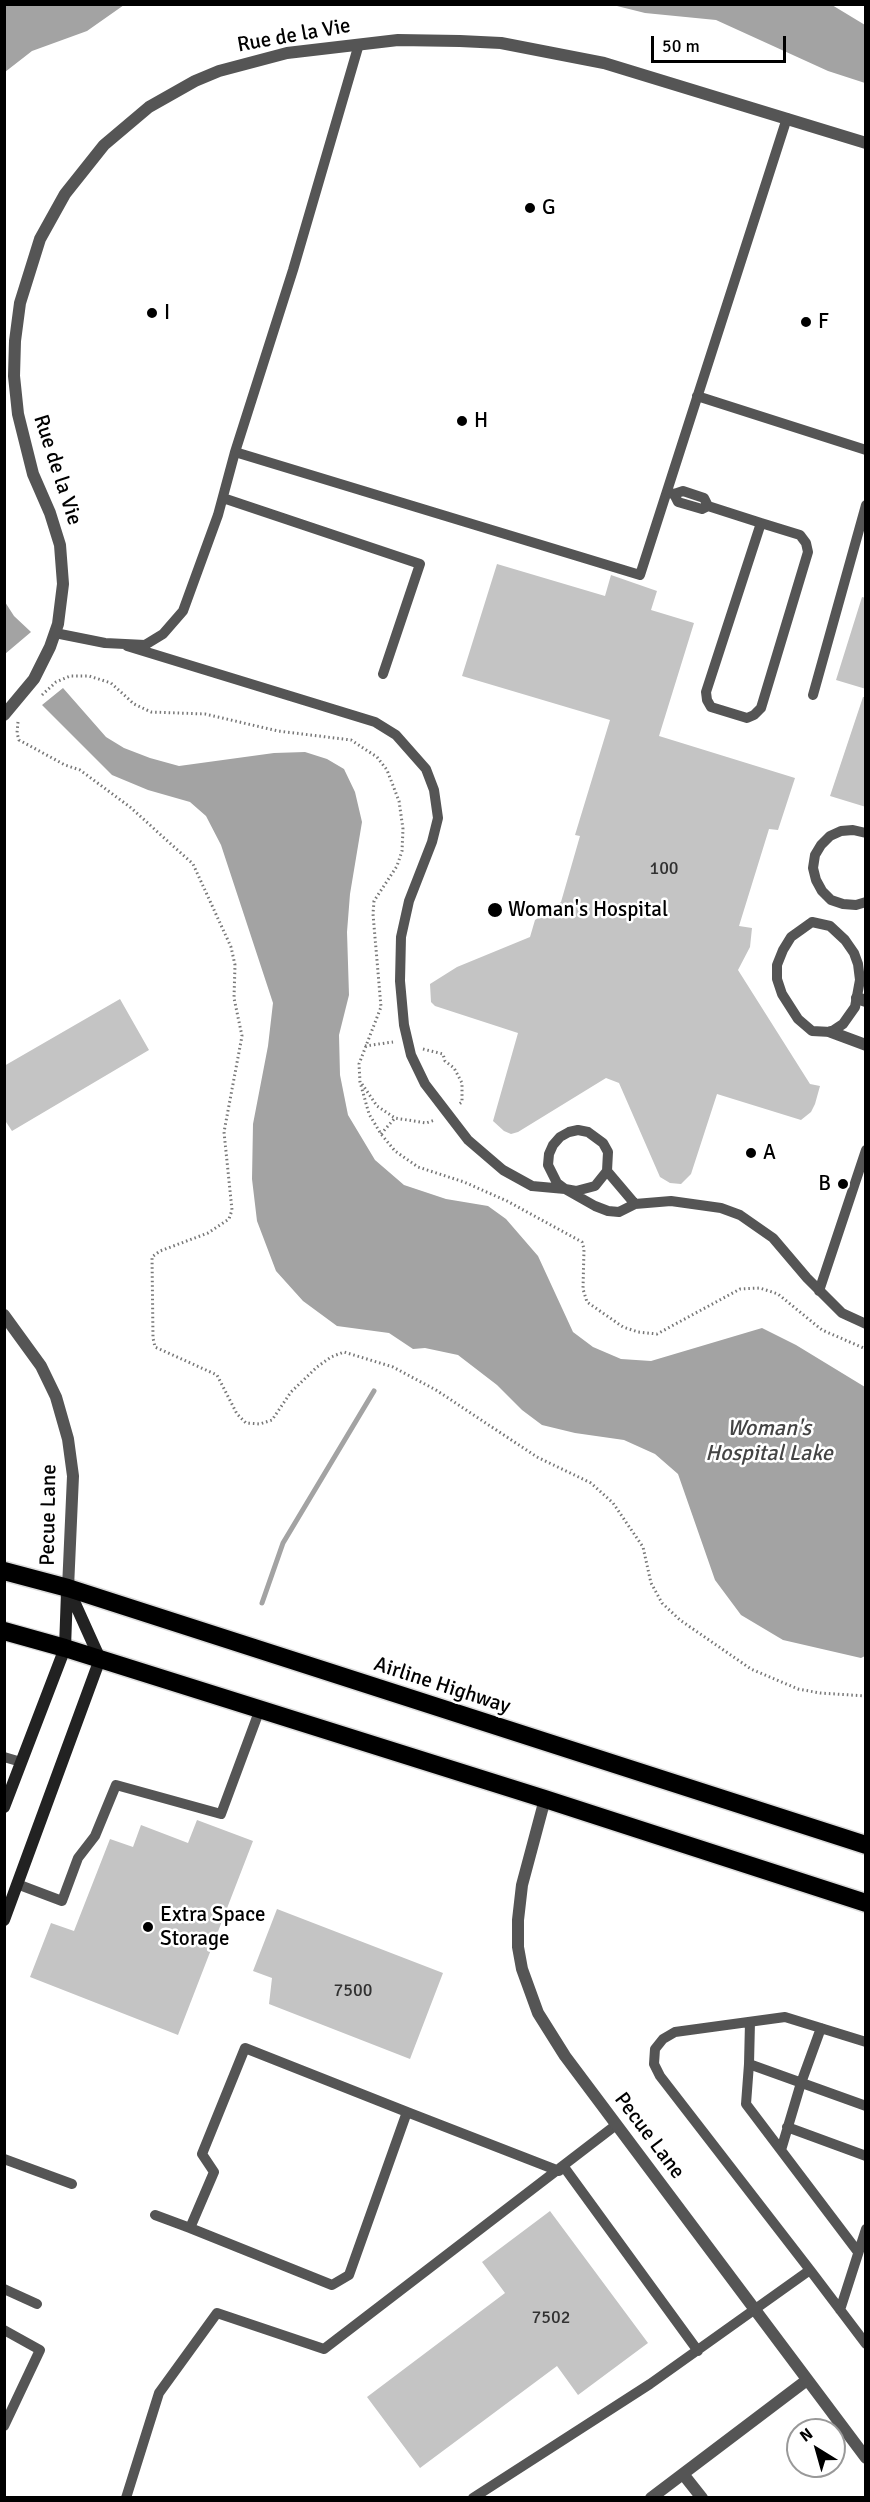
<!DOCTYPE html>
<style>
body{margin:0}
#map{position:relative;width:870px;height:2502px;overflow:hidden;background:#fff;font-family:Signika,sans-serif}
canvas{display:block}
.frame{position:absolute;inset:0;border:6px solid #000;pointer-events:none}
.north{position:absolute;left:786px;top:2418px;width:60px;height:60px;box-sizing:border-box;background:#fff;border:2px solid #999;border-radius:50%;rotate:323deg;font-size:16px;font-weight:700;line-height:24px;text-align:center;color:#000}
.north::after{content:'';display:block;margin:auto;width:21px;height:27px;background:#000;clip-path:polygon(50% 0,100% 100%,50% 72%,0 100%)}
.scale{position:absolute;left:651px;top:36px;width:135px;height:27px;box-sizing:border-box;border:3px solid #000;border-top:0;padding-left:8px;font-size:18px;line-height:21px;white-space:nowrap;color:#000;-webkit-text-stroke:4px #fff;paint-order:stroke}
</style>
<div id="map">
<canvas width="870" height="2502"></canvas>
<div class="frame"></div>
<div class="north">N</div>
<div class="scale">50 m</div>
</div>
<script>
const ctx = document.querySelector('canvas').getContext('2d');
ctx.lineJoin = 'round';
function fill(path, color) { ctx.fillStyle = color; ctx.fill(path, 'evenodd'); }
const shape = rows => new Path2D(rows.map(r => 'M' + r).join(''));
function trace(path, color, width, dash) { ctx.strokeStyle = color; ctx.lineWidth = width; ctx.lineCap = dash ? 'butt' : 'round'; ctx.setLineDash(dash || []); ctx.stroke(path); }
function write(font, color, halo, rows, align = 'center') {
  ctx.font = font + ' Signika,sans-serif'; ctx.lineWidth = 5; ctx.setLineDash([]); ctx.textBaseline = 'middle'; ctx.strokeStyle = halo; ctx.fillStyle = color; for (const [text, x, y, turn = 0] of rows) {
    ctx.save(); ctx.translate(x, y); ctx.rotate((+turn || 0) * Math.PI / 180); ctx.textAlign = isNaN(turn) ? turn : align; if (halo) ctx.strokeText(text, 0, 0); ctx.fillText(text, 0, 0); ctx.restore();
  }
}
const water = shape([
 [5,4,124,4,124,5,87,31,32,51,5,72],
 [613,5,832,5,865,25,865,83,828,71,716,20,645,13],
 [5,602,14,616,31,632,5,654],
 [63,688,106,737,124,748,150,758,179,766,274,753,305,752,327,759,344,769,355,792,362,822,350,894,347,932,349,995,339,1035,340,1075,348,1115,375,1160,404,1185,446,1199,488,1206,506,1219,538,1256,573,1332,593,1347,621,1359,651,1361,762,1328,796,1345,865,1387,865,1656,861,1658,783,1640,741,1615,715,1580,678,1474,655,1454,624,1440,575,1433,542,1425,522,1410,497,1385,458,1355,425,1348,413,1349,389,1333,337,1326,303,1301,276,1271,257,1221,252,1179,253,1124,268,1046,273,1003,221,845,206,816,190,802,148,790,112,775,42,705]
]);
const stream = shape([
 [262,1603,283,1543,374,1391]
]);
const building = shape([
 [497,564,605,596,611,575,657,591,651,610,694,623,659,736,795,778,778,830,769,829,739,926,752,928,750,947,738,970,810,1084,820,1086,815,1104,811,1112,801,1120,717,1094,691,1174,681,1184,670,1183,660,1177,619,1083,606,1078,518,1132,511,1134,504,1131,493,1121,518,1033,435,1006,431,1002,430,984,457,967,530,937,535,920,561,902,580,836,575,835,610,720,462,676],
 [862,597,866,598,866,689,836,680],
 [863,697,866,697,866,807,830,796],
 [120,999,149,1050,12,1131,4,1119,4,1066],
 [197,1820,253,1841,178,2035,30,1977,51,1923,74,1931,110,1839,133,1847,141,1825,188,1843],
 [277,1909,443,1973,410,2059,269,2004,272,1978,253,1971],
 [550,2211,648,2343,578,2395,557,2366,420,2468,367,2397,505,2293,482,2262]
]);
const path = shape([
 [42,695,56,682,70,676,89,676,111,683,134,704,151,712,205,714,278,731,351,740,377,757,387,770,399,801,403,829,402,851,397,866,374,901,373,914,381,1007,359,1064,360,1082,369,1114,381,1134,395,1151,418,1167,464,1182,507,1201,582,1242,584,1249,583,1289,587,1302,623,1327,638,1332,657,1334,740,1289,760,1288,778,1294,822,1330,866,1349],
 [18,722,17,733,19,740,65,765,80,770,130,807,193,864,231,947,235,965,234,998,242,1036,224,1132,232,1210,229,1219,208,1233,160,1251,152,1257,153,1338,155,1347,217,1375,237,1414,246,1423,260,1424,272,1420,291,1392,317,1367,331,1357,344,1352,393,1367,436,1390,537,1457,591,1483,613,1503,643,1547,651,1583,662,1603,680,1620,751,1669,798,1689,820,1693,866,1696],
 [365,1046,393,1042],
 [423,1049,443,1054,445,1061,454,1068,462,1083,462,1102,458,1105],
 [362,1084,377,1106,395,1118,426,1123,435,1120],
 [381,1134,395,1118]
]);
const lane = shape([
 [697,396,866,450],
 [235,452,640,575,787,118],
 [668,493,674,494,683,491,704,498,708,506],
 [674,494,678,502,702,509,708,506,761,523,800,535,806,543,808,552,761,708,754,715,747,718,711,707,707,700,706,692,761,523],
 [223,498,420,564,383,674],
 [55,633,105,643,145,645,163,634,183,611,218,515,235,452,293,270,359,44],
 [127,646,375,722,396,735,426,769,434,790,438,818,432,842,409,901,401,937,400,981,404,1025,411,1055,425,1084,468,1140,503,1170,532,1186,565,1189,576,1191,595,1186,607,1171,608,1152,603,1143,588,1132,578,1130,569,1132,560,1137,553,1145,549,1154,548,1165,557,1183,565,1189,595,1206,608,1211,619,1212,635,1204,671,1201,721,1208,740,1215,773,1238,807,1278,842,1313,866,1324],
 [813,695,866,505],
 [866,833,853,830,841,831,830,836,821,845,815,855,813,868,816,880,822,891,831,900,843,904,856,905,866,902],
 [812,922,830,926,845,940,854,953,858,964,860,980,855,1007,843,1024,831,1032,812,1031,798,1019,782,994,777,979,777,965,783,950,791,937,812,922],
 [607,1171,635,1204],
 [819,1291,866,1150],
 [4,1757,21,1762],
 [17,1884,62,1901,78,1858,95,1836,116,1785,221,1814,260,1709],
 [750,2022,749,2064,866,2106],
 [749,2064,746,2104,858,2252],
 [407,2112,245,2048,202,2154,214,2172,190,2228,332,2285,349,2275,407,2112,559,2171],
 [787,2127,866,2156],
 [781,2150,801,2083,821,2028],
 [4,2159,72,2184],
 [564,2167,698,2351],
 [155,2215,190,2228],
 [810,2270,660,2076,654,2064,655,2049,663,2039,675,2032,785,2017,866,2042],
 [4,2289,37,2304],
 [840,2310,866,2229],
 [4,2330,40,2350,4,2426],
 [126,2498,159,2393,217,2313,324,2349,616,2125],
 [473,2498,650,2384,810,2270,866,2344]
]);
const street = shape([
 [4,715,34,679,50,647,58,624,63,584,60,545,50,513,33,474,18,414,14,376,15,341,20,303,40,239,65,194,104,145,149,107,195,81,219,71,287,53,398,40,460,41,501,43,604,63,866,143],
 [857,998,866,1001],
 [831,1032,866,1045],
 [4,1315,41,1366,56,1397,68,1439,73,1476,68,1588],
 [545,1799,522,1885,518,1920,518,1947,522,1969,538,2013,565,2056,866,2458],
 [683,2474,702,2498],
 [651,2498,807,2380]
]);
const secondary = shape([
 [4,1807,65,1648,67,1592],
 [4,1920,100,1659,68,1588]
]);
const highway = shape([
 [4,1571,68,1588,866,1845],
 [4,1631,65,1648,545,1799,866,1903]
]);
const markers = [
 [530,208,6,"#000"],
 [152,313,6,"#000"],
 [806,322,6,"#000"],
 [462,421,6,"#000"],
 [495,910,8,"#000"],
 [751,1153,6,"#000"],
 [843,1184,6,"#000"],
 [148,1927,6,"#000"]
];
const numberNames = [
 ["100",664,869],
 ["7500",353,1991],
 ["7502",551,2318]
];
const streetNames = [
 ["Rue de la Vie",294,36,-10],
 ["Rue de la Vie",57,470,72],
 ["Pecue Lane",49,1515,-89],
 ["Airline Highway",442,1686,18],
 ["Pecue Lane",649,2136,53]
];
const poiNames = [
 ["G",542,208],
 ["I",164,313],
 ["F",818,322],
 ["H",474,421],
 ["Woman's Hospital",508,910],
 ["A",763,1153],
 ["B",831,1184,"right"],
 ["Extra Space",160,1915],
 ["Storage",160,1939]
];
const waterNames = [
 ["Woman's",769,1429],
 ["Hospital Lake",769,1454]
];
fill(water, '#a3a3a3');
trace(stream, '#a3a3a3', 5);
fill(building, '#c4c4c4');
trace(highway, '#dbdbdb', 21);
trace(path, '#777', 3, [1.5, 3]);
trace(lane, '#555', 10);
trace(street, '#555', 12);
trace(secondary, '#222', 12);
trace(highway, '#000', 18);
for (const [x, y, r, color] of markers) { const dot = new Path2D(); dot.arc(x, y, r, 0, 2 * Math.PI); ctx.fillStyle = color; ctx.fill(dot); trace(dot, '#fff', 2); }
write('18px', '#313131', null, numberNames);
write('21px', '#000', '#fff', streetNames);
write('21px', '#000', '#fff', poiNames, 'left');
write('italic 22px', '#444', '#fff', waterNames);
</script>
